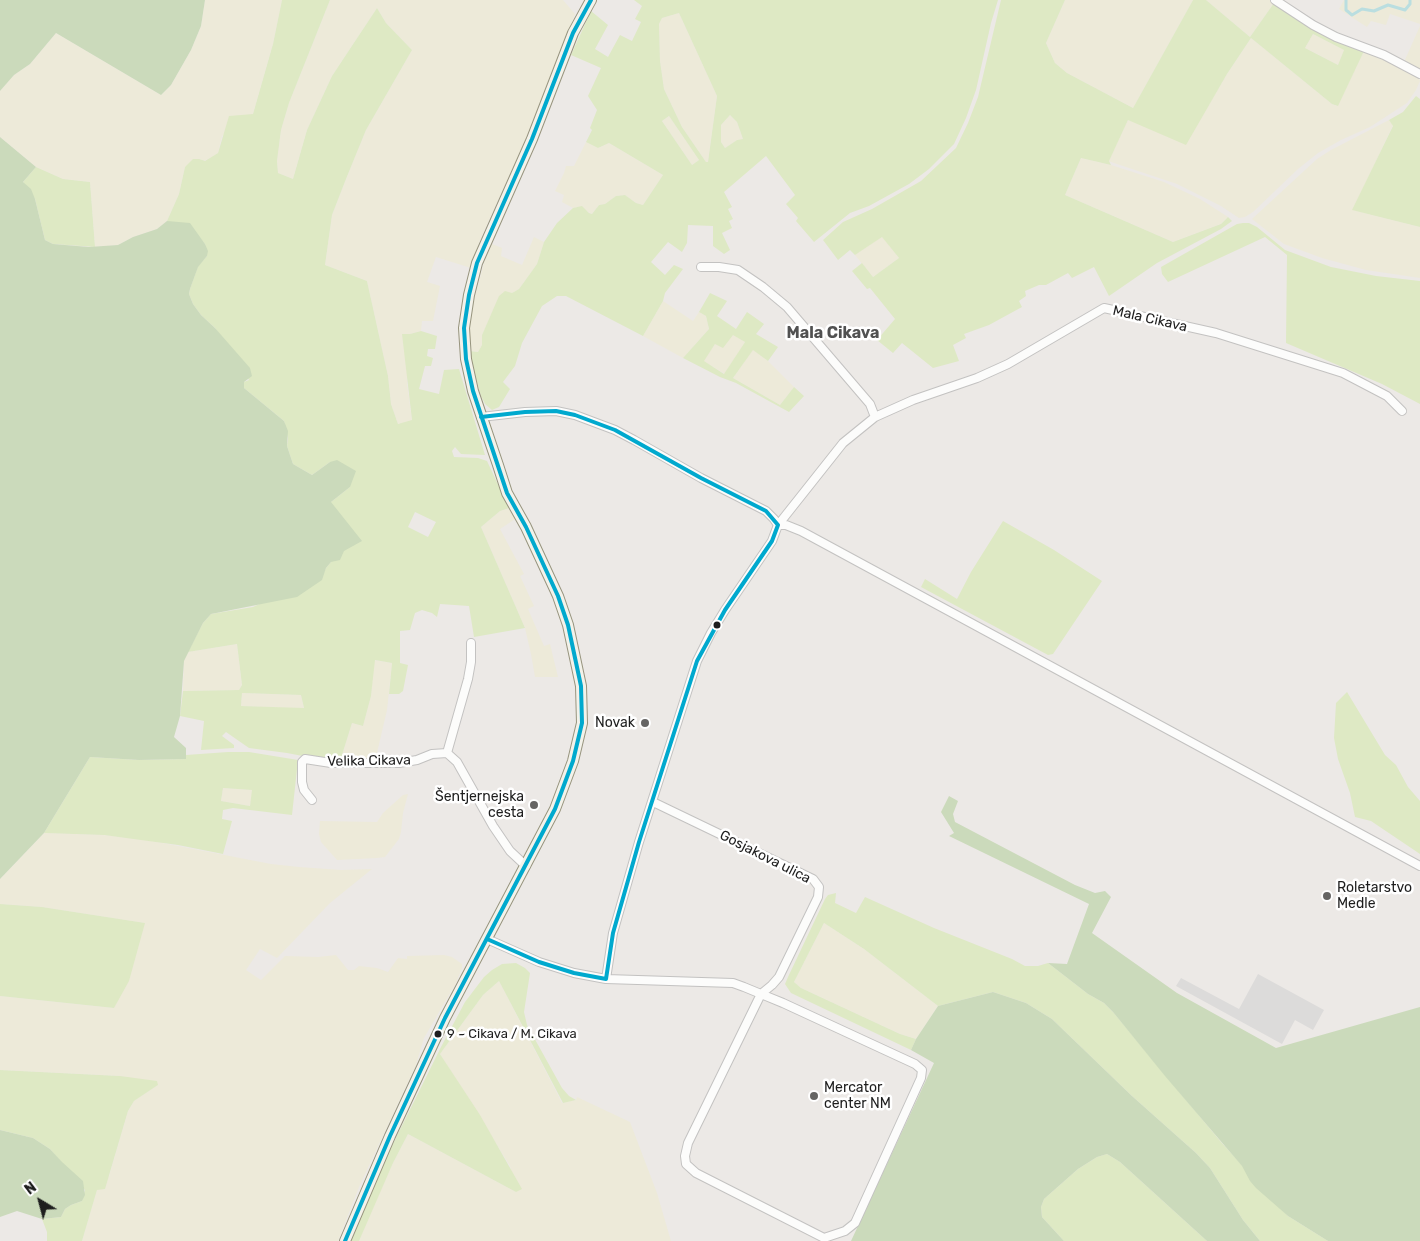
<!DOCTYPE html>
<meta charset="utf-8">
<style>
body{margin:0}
#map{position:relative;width:1420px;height:1241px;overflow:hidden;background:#ece9e6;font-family:Rubik,sans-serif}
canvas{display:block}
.north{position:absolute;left:15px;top:1176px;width:50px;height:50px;-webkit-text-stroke:4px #fff;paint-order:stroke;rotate:323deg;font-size:14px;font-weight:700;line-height:20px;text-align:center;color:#1e1e1e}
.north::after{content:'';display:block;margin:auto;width:18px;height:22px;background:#1e1e1e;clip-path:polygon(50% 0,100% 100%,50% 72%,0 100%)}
</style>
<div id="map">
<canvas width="1420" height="1241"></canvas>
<div class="north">N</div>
</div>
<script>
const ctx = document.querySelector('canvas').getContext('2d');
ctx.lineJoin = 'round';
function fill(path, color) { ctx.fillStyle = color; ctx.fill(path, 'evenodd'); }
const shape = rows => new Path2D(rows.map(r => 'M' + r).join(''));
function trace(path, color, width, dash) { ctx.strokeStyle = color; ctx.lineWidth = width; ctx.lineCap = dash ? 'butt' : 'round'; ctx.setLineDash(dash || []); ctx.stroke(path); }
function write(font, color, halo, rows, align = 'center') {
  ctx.font = font + ' Rubik,sans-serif'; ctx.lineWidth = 5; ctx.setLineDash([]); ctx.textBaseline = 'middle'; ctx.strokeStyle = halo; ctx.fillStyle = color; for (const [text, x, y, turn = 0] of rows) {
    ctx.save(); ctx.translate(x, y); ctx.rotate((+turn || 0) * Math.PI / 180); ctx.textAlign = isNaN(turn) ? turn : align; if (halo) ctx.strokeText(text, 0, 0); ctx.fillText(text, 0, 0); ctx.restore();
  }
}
const farmland = shape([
 [205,0,282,0,273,44,253,114,222,136,218,153,212,157,204,161,199,159,185,167,179,194,167,221,157,229,133,237,118,245,95,247,90,182,63,179,36,167,0,137,0,91,14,75,30,64,56,33,161,95,171,85,191,50,201,26],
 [330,0,563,0,575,14,526,139,480,240,471,268,436,257,427,282,440,286,433,321,422,321,421,331,410,334,407,383,412,421,398,424,391,404,388,376,367,281,325,265,332,215,346,179,366,130,412,50,386,23,377,8,332,76,307,130,293,179,278,173,277,161,281,130,289,103],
 [1065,0,1193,0,1133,108,1067,73,1055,63,1046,43],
 [1206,0,1271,0,1274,3,1250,37],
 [1344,0,1420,0,1420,24,1390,14,1386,25,1371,21,1367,27,1339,9],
 [679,13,717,96,708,162,706,162,682,127,664,89,660,61,659,24,662,18],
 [1420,26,1420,70,1404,62],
 [1313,34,1344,50,1338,65,1305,48],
 [1251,38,1332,104,1337,106,1364,51,1380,56,1418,76,1420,81,1416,90,1407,103,1370,127,1341,140,1318,153,1298,169,1253,212,1245,217,1239,218,1221,206,1177,184,1108,161,1128,120,1209,104,1227,74],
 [730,115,737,122,743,139,737,140,725,148,721,142,721,125],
 [669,116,699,160,692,165,662,121],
 [1389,120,1393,125,1353,210,1420,227,1420,278,1366,270,1322,258,1284,244,1252,219,1317,159,1331,150],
 [586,142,598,148,609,143,663,175,643,205,636,203,625,195,616,196,605,204,599,205,592,214,579,207,573,208,562,202,564,195,555,191,564,173,566,166,574,166],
 [1081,158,1111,165,1164,182,1200,199,1228,217,1221,224,1173,242,1065,195],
 [882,236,899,258,873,277,855,255],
 [534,237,544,242,537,264,519,289,512,293,493,311,482,335,482,345,478,352,470,351,469,335,471,312,485,259,492,244,502,248,501,256,522,265],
 [663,301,693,321,699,312,706,316,709,329,683,358,643,336],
 [733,334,745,342,725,374,703,361,715,344],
 [753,349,768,361,794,387,780,405,733,378],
 [509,508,515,519,500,529,524,574,520,576,534,606,528,609,544,646,550,644,558,677,535,677,531,654,525,628,481,527,500,511],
 [237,644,242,685,239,690,183,691,184,661,188,652],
 [374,660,392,663,387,710,376,757,371,761,365,762,342,755,352,723,363,726,371,696],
 [242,693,301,695,304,709,241,706],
 [223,788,253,790,250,806,221,801],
 [408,794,403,813,401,832,399,839,385,857,377,858,337,860,321,842,319,834,320,821,377,822,383,813,403,795],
 [44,833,104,835,147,840,271,864,299,867,341,870,372,869,330,903,277,958,260,949,246,970,261,980,285,956,318,957,336,955,348,970,354,970,359,966,377,968,388,972,398,958,407,959,407,956,444,955,452,957,462,964,462,968,456,983,424,1038,416,1065,359,1187,338,1241,82,1241,97,1190,109,1176,128,1111,134,1101,158,1085,120,1076,0,1070,0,996,114,1008,144,923,42,907,0,904,0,879],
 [824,923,864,949,938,1006,916,1039,900,1034,801,988,794,982],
 [499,981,562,1103,576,1100,577,1097,630,1122,657,1193,671,1241,359,1241,367,1220,393,1163,408,1134,516,1192,510,1166,440,1054,483,995]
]);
const grass = shape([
 [282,0,330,0,289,103,281,130,277,161,278,173,293,179,307,130,332,76,377,8,386,23,412,50,366,130,346,179,332,215,325,265,367,281,388,376,391,404,398,424,412,420,402,334,410,334,421,331,437,336,435,349,428,349,427,356,433,358,431,366,425,366,419,389,439,394,444,370,459,369,485,455,461,454,455,447,452,451,454,457,478,458,487,461,509,508,500,511,481,527,525,628,474,637,469,606,440,604,437,617,432,613,422,610,415,613,410,630,400,631,400,663,408,665,403,691,399,694,389,694,392,663,375,660,371,696,363,726,352,723,342,755,365,762,334,762,287,753,249,748,226,732,222,736,234,745,234,748,201,750,204,721,180,716,183,691,239,690,242,685,237,644,188,652,203,623,211,614,253,607,323,574,326,568,331,562,331,502,350,487,330,462,312,475,293,464,287,446,288,438,284,421,244,388,244,382,249,380,215,328,201,315,193,304,189,294,190,289,198,266,207,256,205,244,198,236,167,221,179,194,185,167,193,159,199,159,205,161,218,153,229,116,253,114,273,44],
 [415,512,436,522,428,537,408,527],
 [242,693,301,695,304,708,241,706],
 [634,0,998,0,991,23,976,90,966,118,954,144,929,169,909,184,869,206,850,213,814,242,796,221,798,218,786,204,795,195,766,156,724,192,732,207,728,209,733,219,729,221,732,228,722,233,730,250,724,254,713,246,713,226,688,225,687,243,682,252,668,242,651,262,665,275,674,265,683,269,665,293,663,301,643,336,566,296,557,296,542,306,522,343,515,366,503,382,510,389,499,407,492,410,485,404,481,396,474,372,470,351,478,352,482,345,482,335,499,296,505,291,512,293,519,289,537,264,544,242,557,223,573,208,582,206,589,213,592,214,599,205,605,204,616,196,625,195,636,203,643,205,663,175,609,143,598,148,586,142,592,130,590,128,597,110,588,96,601,68,571,55,591,11,608,25,595,49,608,57,620,35,632,41,641,22,635,19,642,6],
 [679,13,717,96,708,162,706,162,682,127,664,89,660,61,659,24,662,18],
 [730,115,737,122,743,139,737,140,725,148,721,142,721,125],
 [669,116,699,160,692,165,662,121],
 [1001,0,1065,0,1046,43,1055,63,1067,73,1133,108,1193,0,1206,0,1250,37,1274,3,1316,31,1364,51,1338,106,1332,104,1251,38,1227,74,1186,145,1128,120,1109,161,1111,165,1081,158,1065,195,1173,242,1221,224,1228,217,1232,221,1221,229,1157,263,1109,296,1094,267,1072,278,1068,273,1046,285,1039,285,1025,291,1026,296,1019,301,1022,307,989,325,964,334,966,338,953,345,959,361,933,368,902,343,893,353,877,340,895,319,870,288,867,289,852,271,862,263,873,277,899,258,882,237,855,255,850,250,838,260,823,240,843,222,872,209,921,181,956,148,968,123,978,97],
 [1313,34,1344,50,1338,65,1305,48],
 [1416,96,1420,99,1420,227,1352,210,1393,126,1389,120,1403,112],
 [36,167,63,179,90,182,95,247,53,244,45,240,35,199,23,182],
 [1243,223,1249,223,1257,227,1285,250,1331,267,1376,276,1420,281,1420,404,1382,384,1286,343,1287,255,1265,237,1168,282,1162,274,1161,267,1237,224],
 [710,293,727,301,717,316,736,329,747,312,764,324,756,334,778,347,768,361,753,350,733,378,780,405,794,387,804,396,789,412,736,383,720,377,683,358,709,329,706,316,699,312],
 [733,335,745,342,724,374,704,361,715,344,723,348],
 [1003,521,1054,550,1102,581,1053,654,1048,655,921,587,925,579,957,599,971,572],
 [1347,692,1385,755,1396,765,1408,787,1420,801,1420,854,1371,821,1355,817,1350,793,1338,759,1334,738,1336,703],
 [228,752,249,752,298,760,292,815,233,808,223,810,222,819,232,821,223,854,178,845,104,835,44,833,90,757,139,760,185,759,186,755],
 [223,788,252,790,250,806,221,801],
 [836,893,835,903,856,913,865,897,934,928,1012,959,1025,966,1038,966,1048,963,1088,994,1104,1003,1113,1012,1221,1142,1288,1216,1328,1241,1260,1241,1243,1220,1210,1168,1196,1153,1132,1096,1052,1019,1026,1003,993,992,938,1006,864,949,824,923,794,982,801,988,900,1034,916,1039,911,1050,791,993,785,984,788,977,825,899,828,895],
 [0,904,42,907,145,923,129,981,114,1008,0,996],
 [516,963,525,968,530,973,524,1012,527,1025,562,1088,569,1096,576,1100,563,1103,499,981,483,995,440,1054,480,1115,522,1189,516,1192,408,1134,393,1163,359,1241,350,1241,385,1160,441,1047,465,1002,484,977,492,970,502,964],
 [0,1070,120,1076,157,1081,158,1085,134,1101,128,1111,105,1189,97,1190,82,1241,47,1241,47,1232,42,1219,61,1217,65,1209,71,1205,82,1201,85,1190,50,1149,33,1138,0,1130],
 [1107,1154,1120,1162,1207,1241,1064,1241,1042,1217,1041,1207,1044,1199,1078,1169,1097,1157]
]);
const forest = shape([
 [0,0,205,0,201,26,191,50,171,85,161,95,56,33,30,64,14,75,0,91],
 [0,137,36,167,23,182,31,189,35,199,45,240,53,244,89,247,118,245,133,237,157,229,167,221,190,223,205,244,208,251,207,256,198,267,190,289,189,294,193,304,201,315,215,328,250,368,252,376,244,382,244,388,284,421,288,431,287,446,293,464,312,475,330,462,337,460,356,471,350,487,331,502,362,541,344,551,340,560,331,562,326,568,322,580,297,597,211,614,203,623,184,661,180,716,174,737,186,748,186,759,139,760,90,757,44,833,0,879],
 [949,796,958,801,953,814,955,822,1075,885,1095,893,1105,891,1111,897,1092,933,1177,993,1276,1048,1420,1007,1420,1241,1328,1241,1288,1216,1256,1188,1250,1181,1242,1166,1165,1076,1113,1012,1104,1003,1088,994,1048,963,1067,964,1089,904,949,836,954,833,941,812],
 [993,992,1026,1003,1052,1019,1132,1096,1196,1153,1210,1168,1243,1220,1260,1241,1207,1241,1120,1162,1107,1154,1097,1157,1078,1169,1044,1199,1041,1207,1042,1217,1064,1241,851,1241,934,1063,911,1050,916,1039,938,1006],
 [0,1130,33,1138,50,1149,62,1162,83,1181,85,1195,82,1201,71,1205,65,1209,61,1217,42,1219,17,1211,0,1217]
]);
const parking = shape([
 [1258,974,1324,1010,1313,1030,1295,1020,1282,1044,1176,986,1181,978,1239,1009]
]);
const stream = shape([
 [1346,0,1346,10,1352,15,1362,9,1374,11,1388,5,1405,10,1410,4,1410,0]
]);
const minor = shape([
 [1275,0,1313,25,1336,37,1384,55,1420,74],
 [701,267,719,267,738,270,763,287,787,307,870,404,875,417],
 [481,417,525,412,556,411,575,415,615,430,634,440,701,478,766,511,774,519,778,525,772,541,725,610,711,633,697,661,639,842,613,933,606,979,574,973,539,962,487,939],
 [778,525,786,525,801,531,1420,866],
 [778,525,843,443,875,417,913,400,977,378,1008,364,1104,308,1216,333,1343,373,1387,396,1402,411],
 [447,753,468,679,471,662,471,643],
 [312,800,304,790,302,782,302,762,305,759,331,763,399,763,417,760,432,754,447,753,457,762,493,826,510,851,526,866],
 [606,979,733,983,744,987,761,994,783,1003,915,1064,922,1070,921,1078,855,1223,845,1231,824,1238,696,1173,686,1164,685,1156,688,1143,761,994,772,985,779,977,818,897,819,887,813,879,653,802]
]);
const secondary = shape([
 [345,1241,390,1136,445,1018,555,809,573,761,582,723,581,686,568,625,558,596,526,527,507,493,498,465,473,391,466,359,464,328,469,295,477,263,532,139,573,33,591,0]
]);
const bus1 = shape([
 [481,417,525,412,556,411,575,415,615,430,701,478,766,511,778,525,772,541,725,610,697,661,639,842,613,933,606,979,574,973,539,962,487,939],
 [345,1241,390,1136,445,1018,555,809,573,761,582,723,581,686,568,625,558,596,526,527,507,493,473,391,466,359,464,328,469,295,477,263,532,139,573,33,591,0]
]);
const markers = [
 [717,625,4.5,"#1e1e1e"],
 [645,723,5,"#666564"],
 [534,805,5,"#666564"],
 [1327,896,5,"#666564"],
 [438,1034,4.5,"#1e1e1e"],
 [814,1096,5,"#666564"]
];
const busNames = [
 ["9 ~ Cikava / M. Cikava",447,1034]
];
const streetNames = [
 ["Mala Cikava",1150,319,13],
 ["Velika Cikava",369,761,-1],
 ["Gosjakova ulica",765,857,27]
];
const poiNames = [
 ["Novak",635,723],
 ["Šentjernejska",524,797],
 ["cesta",524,813],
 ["Roletarstvo",1337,888,"left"],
 ["Medle",1337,904,"left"],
 ["Mercator",824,1088,"left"],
 ["center NM",824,1104,"left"]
];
const quarterNames = [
 ["Mala Cikava",833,333]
];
fill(farmland, '#edead9');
fill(grass, '#dee9c4');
fill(forest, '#cbdabb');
fill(parking, '#dcdbda');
trace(stream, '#badee0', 3);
trace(minor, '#c3c2c1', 10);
trace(secondary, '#97947e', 12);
trace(minor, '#fcfcfb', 8);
trace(secondary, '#f3f2ea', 10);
trace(bus1, '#00a9ce', 4);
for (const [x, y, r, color] of markers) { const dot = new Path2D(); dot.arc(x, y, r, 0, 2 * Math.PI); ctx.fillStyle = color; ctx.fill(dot); trace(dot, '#fff', 2); }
write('13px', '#1e1e1e', '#fff', busNames, 'left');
write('14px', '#1e1e1e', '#fff', streetNames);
write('14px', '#1e1e1e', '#fff', poiNames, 'right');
write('bold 16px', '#515151', '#fff', quarterNames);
</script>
